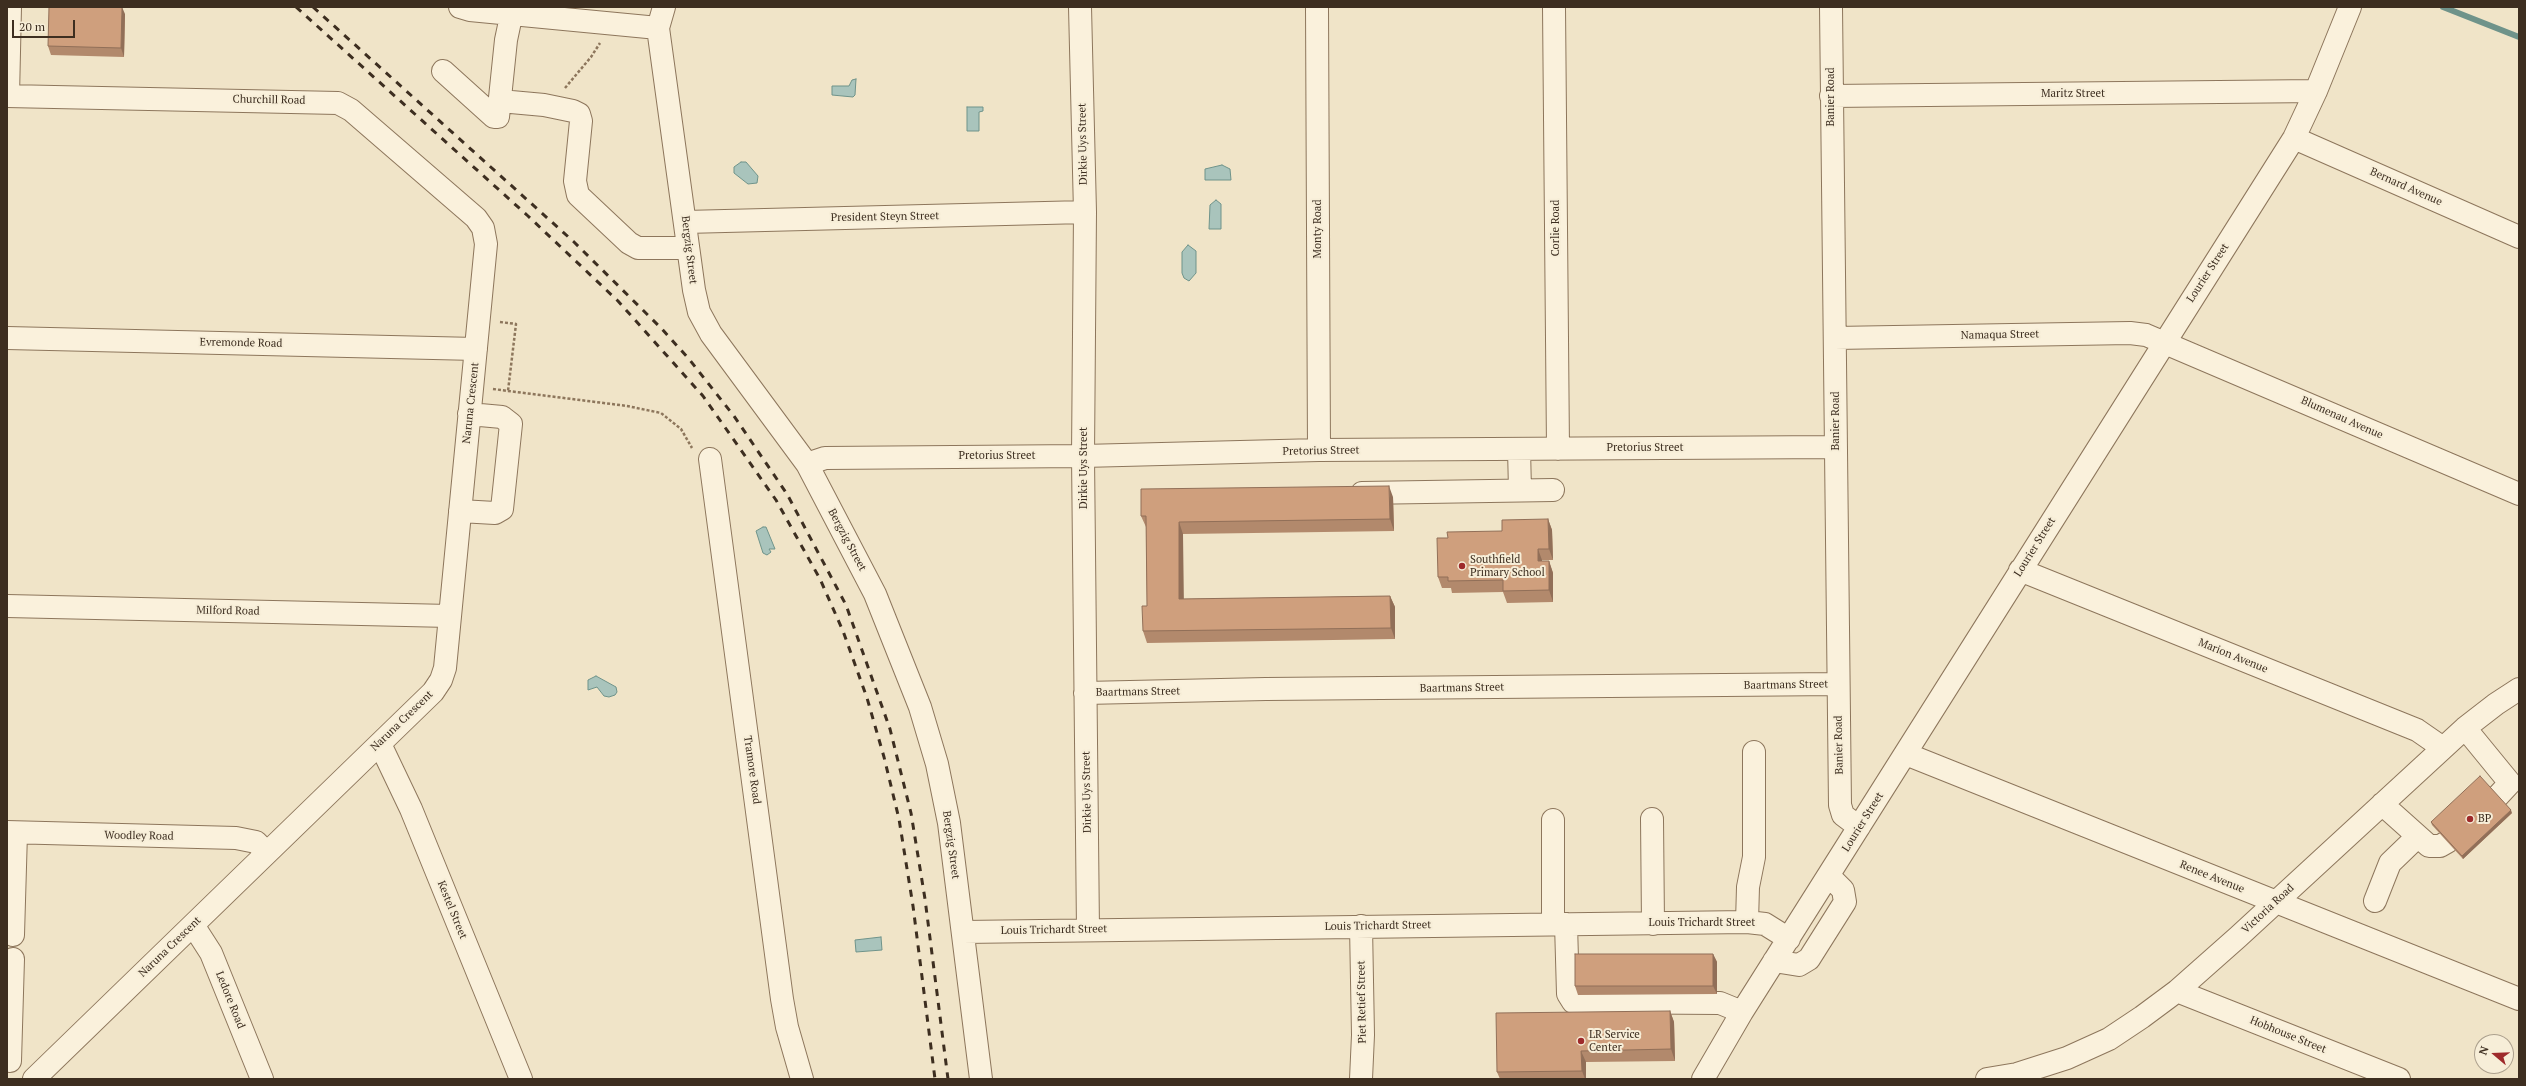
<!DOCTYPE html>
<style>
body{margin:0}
#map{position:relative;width:2526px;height:1086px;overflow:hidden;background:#f0e4c8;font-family:"PT Serif",serif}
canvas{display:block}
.frame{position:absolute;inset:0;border:8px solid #3d2e20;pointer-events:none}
.north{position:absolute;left:2474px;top:1034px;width:40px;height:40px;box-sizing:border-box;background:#f7eed8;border:1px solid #ada18e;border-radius:50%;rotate:289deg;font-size:11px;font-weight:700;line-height:16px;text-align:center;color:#3d2e20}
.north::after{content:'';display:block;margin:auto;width:14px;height:18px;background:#9e2a2b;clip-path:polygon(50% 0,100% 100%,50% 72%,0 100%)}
.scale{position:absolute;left:12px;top:20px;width:63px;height:18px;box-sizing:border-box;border:2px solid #3d2e20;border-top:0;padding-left:5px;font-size:12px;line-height:14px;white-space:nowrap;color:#3d2e20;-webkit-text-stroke:3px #f7eed8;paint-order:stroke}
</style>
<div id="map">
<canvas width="2526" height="1086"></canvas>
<div class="frame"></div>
<div class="north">N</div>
<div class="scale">20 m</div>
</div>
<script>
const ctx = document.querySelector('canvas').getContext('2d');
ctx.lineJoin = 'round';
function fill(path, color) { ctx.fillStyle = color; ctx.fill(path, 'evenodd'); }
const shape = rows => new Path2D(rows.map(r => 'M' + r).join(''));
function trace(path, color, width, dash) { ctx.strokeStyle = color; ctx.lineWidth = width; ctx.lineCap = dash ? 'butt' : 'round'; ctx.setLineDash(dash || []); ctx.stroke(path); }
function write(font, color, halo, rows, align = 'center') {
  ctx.font = font + ' "PT Serif",serif'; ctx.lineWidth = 4; ctx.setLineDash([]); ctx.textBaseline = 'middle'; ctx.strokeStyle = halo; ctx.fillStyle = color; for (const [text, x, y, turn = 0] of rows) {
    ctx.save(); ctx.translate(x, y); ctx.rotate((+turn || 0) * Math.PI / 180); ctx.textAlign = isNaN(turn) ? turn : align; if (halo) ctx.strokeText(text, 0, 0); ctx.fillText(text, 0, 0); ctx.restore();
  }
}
const water = shape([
 [856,79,855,95,853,97,832,95,832,86,849,86,852,80,856,79],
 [967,107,983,107,983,111,979,112,979,131,967,131,967,107],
 [741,162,746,162,758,176,757,183,748,184,734,173,734,167,741,162],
 [1222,165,1230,169,1231,180,1205,180,1205,169,1222,165],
 [1216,200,1221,204,1221,229,1209,229,1210,205,1216,200],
 [1188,245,1196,251,1196,273,1189,281,1184,278,1182,273,1182,252,1188,245],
 [763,527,766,527,775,549,769,549,771,552,767,555,763,553,756,531,763,527],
 [596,676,616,687,617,692,615,695,609,697,604,696,597,687,588,690,588,680,596,676],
 [881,937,882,950,856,952,855,940,881,937]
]);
const stream = shape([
 [2443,7,2519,37]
]);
const path = shape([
 [565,88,591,57,600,43],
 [500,322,516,324,508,391],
 [493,389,627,406,661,413,681,429,692,448]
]);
const minor = shape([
 [460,7,470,10,658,28],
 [664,7,658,28,694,290,699,312,711,334,807,464,875,594,920,707,937,764,949,823,981,1079],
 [1080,7,1085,212,1083,456,1088,930],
 [1317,7,1319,450],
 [1554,7,1558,449],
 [1831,7,1840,805,1843,815,1859,827],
 [443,71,494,117,498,117,506,40,513,7],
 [7,96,338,103,351,110,476,218,483,228,486,244,445,668,441,680,433,692,34,1079],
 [8,96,10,7],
 [1831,96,2316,91],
 [500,101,544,105,573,111,579,114,581,121,575,181,578,195,629,243,638,248,688,248],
 [2294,138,2519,237],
 [685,222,1085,212],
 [7,338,476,349],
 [1835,338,2130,333,2146,335,2519,494],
 [1519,449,1520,490],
 [710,459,782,999,787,1027,802,1079],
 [807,464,825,458,1083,456,1319,450,1836,447],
 [1362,493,1553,490],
 [460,511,495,513,502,509,511,424,502,417,469,414],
 [2020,570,2417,730,2443,748],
 [7,606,450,616],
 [1085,693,1266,689,1838,684],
 [2465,728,2510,783,2497,797],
 [380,744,411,809,521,1079],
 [1906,754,2519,999],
 [2382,804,2429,846,2440,846,2447,842],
 [1652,819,1653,924],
 [1553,820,1553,924],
 [7,832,236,838,256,842,267,853],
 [2375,901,2390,863,2417,837],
 [1747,922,1748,887,1754,857,1754,752],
 [1566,924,1568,994,1573,1002,1720,1003,1742,1012],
 [193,925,211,953,262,1079],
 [1361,926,1363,1035,1361,1079],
 [963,932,1747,922,1765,924,1789,939],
 [13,935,16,833],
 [1774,961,1799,965,1809,959,1845,902,1843,890,1829,876],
 [2177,991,2399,1079],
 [10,1061,13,959],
 [1703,1079,1742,1012,2294,138,2316,91,2350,7],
 [1987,1079,2017,1074,2067,1058,2109,1039,2142,1017,2177,991,2238,937,2465,728,2496,704,2519,689]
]);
const rail = shape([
 [296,7,528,216,618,301,703,396,776,500,820,579,843,631,867,698,884,757,899,819,913,906,935,1079],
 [313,7,574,242,661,328,689,359,734,416,787,494,846,605,890,729,911,813,925,899,948,1079]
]);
const wall = shape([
 [125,14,124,57,51,55,48,46],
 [1393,497,1394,531,1183,534,1183,599,1390,596,1395,607,1395,639,1147,643,1143,631,1147,606,1146,527,1141,516],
 [1548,519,1552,530,1553,560,1542,560,1542,561,1549,561,1553,573,1553,602,1507,603,1503,592,1452,593,1451,588,1442,588,1438,577,1448,538,1502,531],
 [2512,813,2463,859,2432,825,2431,822],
 [1713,954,1717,962,1717,994,1578,995,1575,986],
 [1670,1011,1674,1022,1675,1061,1586,1062,1586,1079,1500,1079,1497,1072]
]);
const shadedWall = shape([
 [122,7,125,14,124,57,121,48],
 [1389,486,1393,497,1394,531,1390,519],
 [1548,519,1552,530,1553,560,1549,549],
 [1179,522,1183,534,1184,610,1179,599],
 [1538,549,1542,560,1542,573,1538,561],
 [1549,561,1553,573,1553,602,1549,590],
 [1390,596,1395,607,1395,639,1391,628],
 [2511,810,2512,813,2463,859,2462,856],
 [1713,954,1717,962,1717,994,1713,986],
 [1670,1011,1674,1022,1675,1061,1671,1049],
 [1581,1051,1586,1062,1586,1079,1585,1079,1582,1071]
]);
const building = shape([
 [49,7,122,7,121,48,48,46,49,7],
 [1389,486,1390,519,1179,522,1179,599,1390,596,1391,628,1143,631,1142,606,1147,606,1146,516,1141,516,1141,489,1389,486],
 [1548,519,1549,549,1538,549,1538,561,1549,561,1549,590,1503,591,1503,580,1448,581,1448,577,1438,577,1437,538,1448,538,1447,532,1502,531,1502,520,1548,519],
 [2480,776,2511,810,2462,856,2431,822,2480,776],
 [1575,954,1713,954,1713,986,1575,986,1575,954],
 [1670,1011,1671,1049,1581,1051,1582,1071,1497,1072,1496,1013,1670,1011]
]);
const markers = [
 [1462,566,4,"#9e2a2b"],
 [2470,819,4,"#9e2a2b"],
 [1581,1041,4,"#9e2a2b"]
];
const streetNames = [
 ["Maritz Street",2073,94],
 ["Banier Road",1831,97,-90],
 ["Churchill Road",269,100,1],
 ["Dirkie Uys Street",1083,144,-91],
 ["Bernard Avenue",2406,187,24],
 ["President Steyn Street",885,217,-1],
 ["Corlie Road",1556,228,-90],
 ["Monty Road",1318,229,-90],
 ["Bergzig Street",689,250,83],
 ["Lourier Street",2208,273,-57],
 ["Namaqua Street",2000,335,-1],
 ["Evremonde Road",241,343,1],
 ["Naruna Crescent",471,403,-84],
 ["Blumenau Avenue",2342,418,24],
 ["Banier Road",1836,421,-90],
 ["Pretorius Street",1645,448],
 ["Pretorius Street",1321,451,-1],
 ["Pretorius Street",997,456],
 ["Dirkie Uys Street",1084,468,-90],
 ["Bergzig Street",847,540,62],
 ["Lourier Street",2035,547,-58],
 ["Milford Road",228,611,1],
 ["Marion Avenue",2233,656,22],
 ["Baartmans Street",1786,685,-1],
 ["Baartmans Street",1462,688,-1],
 ["Baartmans Street",1138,692,-1],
 ["Naruna Crescent",402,721,-44],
 ["Banier Road",1839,745,-91],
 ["Tramore Road",752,770,82],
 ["Dirkie Uys Street",1087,792,-91],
 ["Lourier Street",1863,822,-58],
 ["Woodley Road",139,836,1],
 ["Bergzig Street",951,845,82],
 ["Renee Avenue",2212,877,22],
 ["Victoria Road",2268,909,-43],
 ["Kestel Street",452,910,68],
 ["Louis Trichardt Street",1702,923],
 ["Louis Trichardt Street",1378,926,-1],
 ["Louis Trichardt Street",1054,930,-1],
 ["Naruna Crescent",170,947,-44],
 ["Ledore Road",230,1000,68],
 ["Piet Retief Street",1362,1002,-91],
 ["Hobhouse Street",2288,1035,22]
];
const poiNames = [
 ["Southfield",1470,560],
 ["Primary School",1470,573],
 ["BP",2478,819],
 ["LR Service",1589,1035],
 ["Center",1589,1048]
];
fill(water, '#a9c4bc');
trace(water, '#6f938a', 1);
trace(stream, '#6f938a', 6);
trace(minor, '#8d765c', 24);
trace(path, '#8d765c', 2.5, [3, 2]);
trace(minor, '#faf1dc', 22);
trace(rail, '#3d2e20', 3, [7, 7]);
fill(wall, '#b2896c');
fill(shadedWall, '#916f58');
fill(building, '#cf9f7d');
trace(building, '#916f58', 1);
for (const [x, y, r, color] of markers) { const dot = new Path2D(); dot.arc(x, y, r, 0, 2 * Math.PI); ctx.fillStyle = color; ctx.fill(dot); trace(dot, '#f7eed8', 1.5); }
write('11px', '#3d2e20', '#f7eed8', streetNames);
write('11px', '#3d2e20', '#f7eed8', poiNames, 'left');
</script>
